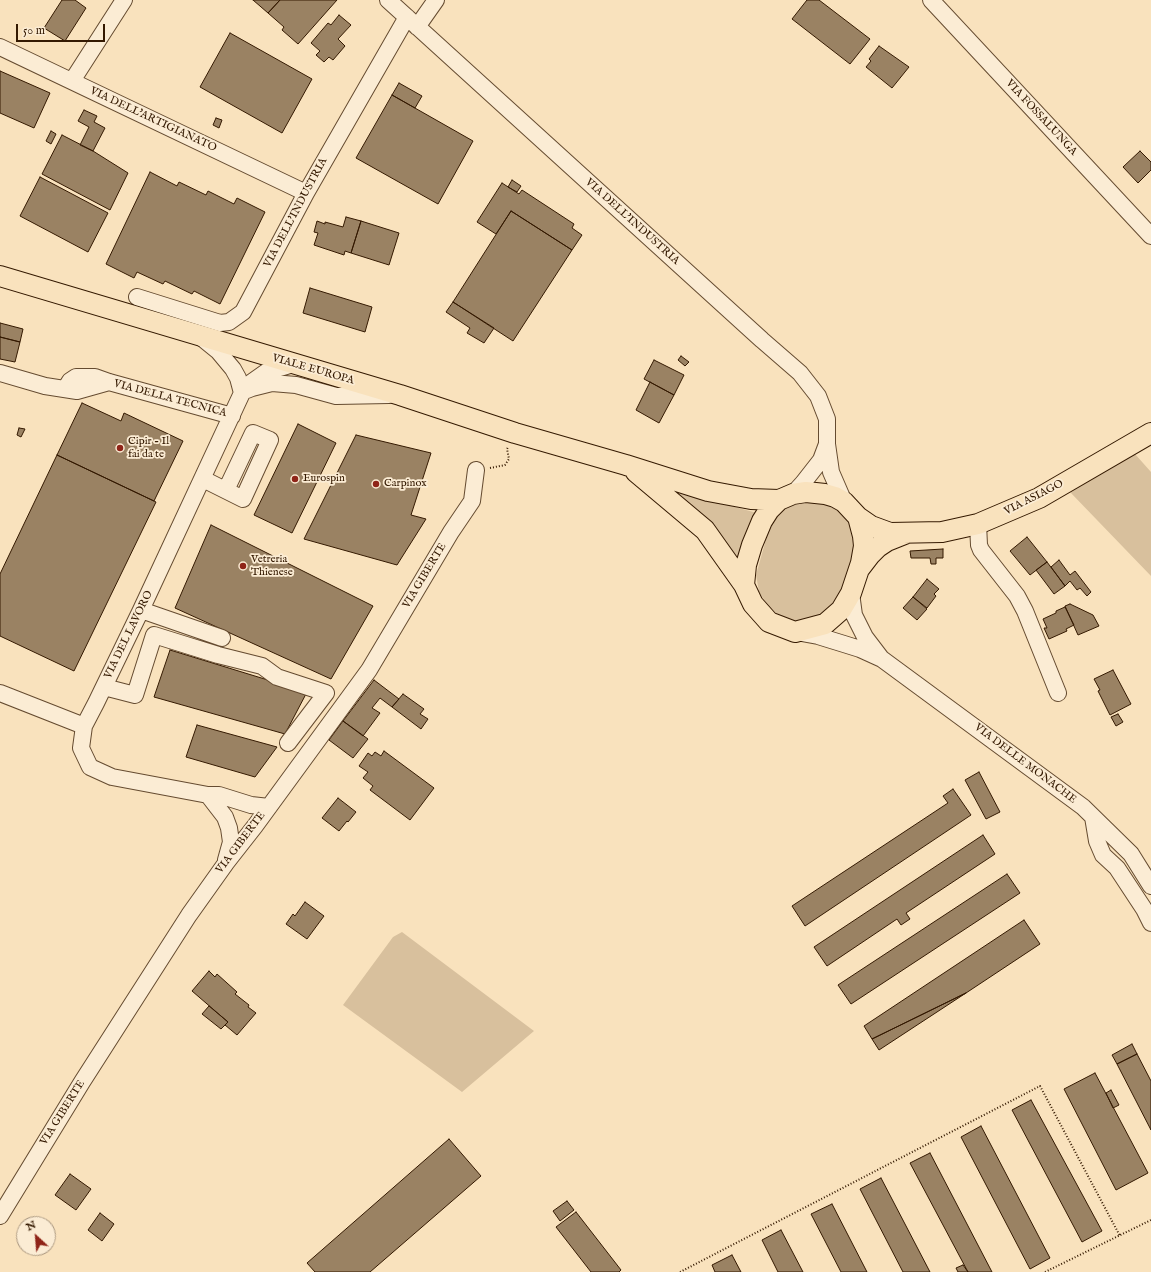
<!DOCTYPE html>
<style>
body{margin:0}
#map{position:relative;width:1151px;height:1272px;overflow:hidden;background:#f9e2bd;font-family:"IM FELL English",serif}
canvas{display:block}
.north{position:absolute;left:16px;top:1216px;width:40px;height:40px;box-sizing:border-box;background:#fbecd4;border:1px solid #ab9880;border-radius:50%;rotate:334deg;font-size:11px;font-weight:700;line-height:16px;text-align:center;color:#341901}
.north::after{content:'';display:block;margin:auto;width:14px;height:18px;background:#8f2418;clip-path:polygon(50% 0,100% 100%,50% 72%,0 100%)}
.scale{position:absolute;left:16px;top:24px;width:89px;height:18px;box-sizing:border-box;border:2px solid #341901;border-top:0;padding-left:5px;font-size:12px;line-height:14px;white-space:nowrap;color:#341901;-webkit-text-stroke:3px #fbecd4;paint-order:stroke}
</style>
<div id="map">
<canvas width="1151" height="1272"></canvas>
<div class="north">N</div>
<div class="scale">50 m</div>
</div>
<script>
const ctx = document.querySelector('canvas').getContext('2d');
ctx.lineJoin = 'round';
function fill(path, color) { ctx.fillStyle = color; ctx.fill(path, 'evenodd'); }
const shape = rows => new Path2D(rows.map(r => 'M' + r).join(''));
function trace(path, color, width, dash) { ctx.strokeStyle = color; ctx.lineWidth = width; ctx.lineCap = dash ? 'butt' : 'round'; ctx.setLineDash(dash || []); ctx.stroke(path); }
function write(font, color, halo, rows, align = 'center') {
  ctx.font = font + ' "IM FELL English",serif'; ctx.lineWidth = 3.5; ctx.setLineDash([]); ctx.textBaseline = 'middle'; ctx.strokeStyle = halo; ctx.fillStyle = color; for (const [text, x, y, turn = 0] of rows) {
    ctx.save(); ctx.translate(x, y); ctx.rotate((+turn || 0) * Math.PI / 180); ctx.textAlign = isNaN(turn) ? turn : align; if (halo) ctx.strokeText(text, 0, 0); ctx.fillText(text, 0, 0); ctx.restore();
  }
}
const green = shape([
 [1135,454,1151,472,1151,576,1070,492],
 [647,483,757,513,741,564],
 [820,498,838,506,852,522,858,541,838,606,823,616,802,622,782,618,768,606,759,592,756,575,770,525,779,511,788,506],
 [402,932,534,1031,462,1092,343,1005,393,937]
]);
const building = shape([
 [62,0,75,0,86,8,65,41,44,28,62,0],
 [253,0,280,0,268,13,253,0],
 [280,0,337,0,298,44,282,30,284,27,268,13,280,0],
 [807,0,819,0,870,39,850,64,792,19,807,0],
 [339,15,351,25,338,39,345,46,333,60,329,57,324,62,316,55,320,51,311,43,328,23,331,25,339,15],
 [230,33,312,79,282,133,200,87,230,33],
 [879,46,909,67,892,88,866,67,871,61,869,59,879,46],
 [0,71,50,93,34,128,0,113,0,71],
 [399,83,422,96,415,108,392,95,399,83],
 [392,95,473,141,438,204,356,158,392,95],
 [84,110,97,116,94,122,105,128,93,151,80,145,89,127,78,121,84,110],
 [216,118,222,120,219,128,213,125,216,118],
 [51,131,56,134,51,144,46,141,51,131],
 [62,135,93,151,128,173,110,210,42,174,62,135],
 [1140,151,1151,162,1151,170,1138,183,1123,167,1140,151],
 [150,172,177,186,179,182,206,195,208,191,234,204,237,198,265,212,220,304,194,291,192,294,165,281,163,284,137,272,134,278,106,264,150,172],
 [40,177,108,213,88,252,20,216,40,177],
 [512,180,521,186,517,192,508,187,512,180],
 [502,183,519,194,522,190,574,224,572,228,582,235,572,250,511,211,496,234,477,222,502,183],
 [511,211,572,250,513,341,453,302,511,211],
 [346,217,361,221,351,253,345,251,344,255,314,245,318,233,314,232,317,221,325,224,325,222,343,227,346,217],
 [361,221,399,233,389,265,351,253,361,221],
 [310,288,372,307,365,332,303,313,310,288],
 [453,302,494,328,484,343,467,333,470,328,446,312,453,302],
 [0,323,23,329,20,342,0,337,0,323],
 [0,337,20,342,15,362,0,359,0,337],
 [681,356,689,362,685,366,678,360,681,356],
 [654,360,684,375,674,395,644,379,654,360],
 [650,382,674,395,659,423,636,410,650,382],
 [82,403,121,421,124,413,183,441,154,501,57,455,82,403],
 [298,424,336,443,292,533,254,515,298,424],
 [19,428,25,429,21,437,17,435,19,428],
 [356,435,431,453,411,515,426,519,397,565,304,539,356,435],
 [57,455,156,502,74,671,0,636,0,574,57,455],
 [211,525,373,606,331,679,175,608,211,525],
 [1027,537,1047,562,1030,575,1010,551,1027,537],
 [943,549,943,558,936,558,936,564,931,564,930,558,911,558,910,551,943,549],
 [1059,560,1070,575,1075,571,1091,592,1087,596,1080,588,1077,590,1070,581,1065,586,1051,567,1059,560],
 [1047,562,1065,586,1054,594,1036,570,1047,562],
 [927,579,939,589,934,594,936,596,927,608,913,597,927,579],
 [913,597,927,609,917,620,903,608,913,597],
 [1070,604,1093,615,1099,626,1078,635,1065,606,1070,604],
 [1065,607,1074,625,1066,629,1067,631,1049,639,1044,628,1047,628,1043,619,1056,613,1056,611,1065,607],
 [170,650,307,692,285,734,154,697,170,650],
 [1113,670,1131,704,1110,715,1098,691,1100,690,1094,679,1113,670],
 [374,680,399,699,392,707,380,698,372,708,380,713,363,736,343,721,374,680],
 [403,694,424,709,420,714,428,719,421,729,392,707,403,694],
 [1118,714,1123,722,1116,726,1111,717,1118,714],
 [343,721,368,739,353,758,329,740,343,721],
 [197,725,277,747,255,777,186,757,197,725],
 [384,751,434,788,410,820,370,790,373,786,363,778,368,772,359,766,368,753,372,756,375,752,381,756,384,751],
 [979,772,1000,812,986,819,965,780,979,772],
 [953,789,971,815,805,926,792,906,948,803,943,796,953,789],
 [338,798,356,812,348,822,347,821,339,831,322,818,338,798],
 [983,835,995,854,906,913,910,919,901,925,897,919,827,966,814,947,983,835],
 [1007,874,1020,893,851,1004,838,985,1007,874],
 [305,902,324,916,307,939,286,924,293,914,295,916,305,902],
 [1024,920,1040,944,966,993,872,1039,864,1026,1024,920],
 [209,971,215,977,217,974,237,992,235,994,249,1005,248,1007,256,1013,237,1035,225,1025,228,1022,192,991,209,971],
 [966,993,879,1050,872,1039,966,993],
 [209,1006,228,1022,221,1029,202,1014,209,1006],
 [1132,1044,1137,1054,1117,1064,1112,1055,1132,1044],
 [1137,1054,1151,1081,1151,1130,1117,1064,1137,1054],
 [1095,1073,1148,1173,1116,1190,1064,1089,1095,1073],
 [1111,1090,1119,1105,1113,1108,1106,1093,1111,1090],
 [1031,1100,1102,1231,1082,1242,1012,1110,1031,1100],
 [981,1126,1050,1258,1030,1269,961,1137,981,1126],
 [449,1139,481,1176,370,1272,315,1272,307,1263,449,1139],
 [930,1153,992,1272,968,1272,910,1163,930,1153],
 [70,1174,91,1189,76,1210,55,1195,70,1174],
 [881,1178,930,1272,903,1272,860,1189,881,1178],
 [567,1201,574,1210,560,1221,553,1211,567,1201],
 [832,1204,867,1272,841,1272,811,1214,832,1204],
 [576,1212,621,1270,619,1272,591,1272,556,1227,576,1212],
 [100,1213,114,1224,102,1241,88,1230,100,1213],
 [781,1230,803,1272,778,1272,762,1240,781,1230],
 [732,1255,741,1272,715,1272,712,1265,732,1255],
 [963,1265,968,1272,958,1272,956,1268,963,1265]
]);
const path = shape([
 [490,468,505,465,509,459,507,449,508,447],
 [680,1272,1040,1086,1120,1236],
 [1045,1272,1151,1220]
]);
const minor = shape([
 [388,0,762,340,800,373,818,396,827,419,827,444,831,472,844,502],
 [931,0,1151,236],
 [417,27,436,0],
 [0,47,306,193],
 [72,81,124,0],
 [137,297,220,323,229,322,243,312,306,193,407,17],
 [202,338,218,351,233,369,238,378,242,393],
 [0,373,45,386,77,391,109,382],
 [65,389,70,381,76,377,95,377,109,382,232,416],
 [247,390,252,388,272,383,296,385,336,396,389,395],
 [203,479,243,499,270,440,253,433,226,490],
 [793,494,803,483,821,460,827,444],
 [978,524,979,545,981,550,1017,596,1025,611,1058,693],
 [851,593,854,615,865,637,881,658],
 [141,610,222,638],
 [796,632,818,636,844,644,860,649,882,659,1083,807,1131,854,1151,886],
 [104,687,135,695,154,635,218,655,262,666,277,677,326,693,288,743],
 [0,693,84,726],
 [208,795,225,817,229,828,231,842,226,860],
 [269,807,251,805,219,795,208,795,112,777,90,767,81,748,84,726,96,703,141,610,242,393,249,384,266,372,293,364],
 [1093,817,1097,841,1103,855,1117,868,1144,909,1151,923],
 [0,1216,82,1082,189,915,226,863,255,826,369,670,451,532,472,501,476,470]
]);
const major = shape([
 [0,276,400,395,515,433,626,465,708,491,751,499,779,500,793,494,806,492,825,494,835,497,844,502,858,517,863,536,864,546,861,563,851,593,841,610,825,624,795,632,769,622,753,604,744,585,746,565,752,545,762,521,769,510,779,500],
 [636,472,705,530,744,585],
 [858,517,871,526,890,533,942,532,978,524,1039,498,1151,433],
 [860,568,870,555,878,547,887,541,907,533]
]);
const markers = [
 [120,448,4,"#8f2418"],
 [295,479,4,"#8f2418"],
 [376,484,4,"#8f2418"],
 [243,566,4,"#8f2418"]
];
const streetNames = [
 ["VIA FOSSALUNGA",1041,118,47],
 ["VIA DELL'ARTIGIANATO",153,120,25],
 ["VIA DELL'INDUSTRIA",296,213,-62],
 ["VIA DELL'INDUSTRIA",632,222,42],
 ["VIALE EUROPA",313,370,16],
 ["VIA DELLA TECNICA",170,399,15],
 ["VIA ASIAGO",1034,498,-27],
 ["VIA GIBERTE",425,576,-59],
 ["VIA DEL LAVORO",129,635,-64],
 ["VIA DELLE MONACHE",1025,764,37],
 ["VIA GIBERTE",241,843,-53],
 ["VIA GIBERTE",63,1113,-58]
];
const poiNames = [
 ["Cipir - Il",128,442],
 ["fai da te",128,455],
 ["Eurospin",303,479],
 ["Carpinox",384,484],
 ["Vetreria",251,560],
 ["Thienese",251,573]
];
fill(green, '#d8c09d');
fill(building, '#9a8263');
trace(building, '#341901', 1);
trace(minor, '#654b30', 18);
trace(major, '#341901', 22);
trace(path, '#341901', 2, [1, 2]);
trace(minor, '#fbecd4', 16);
trace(major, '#f9e2bd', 20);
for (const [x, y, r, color] of markers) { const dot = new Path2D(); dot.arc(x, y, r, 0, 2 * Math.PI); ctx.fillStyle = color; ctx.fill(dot); trace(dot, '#fbecd4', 1.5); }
write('11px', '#341901', '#fbecd4', streetNames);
write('11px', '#341901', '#fbecd4', poiNames, 'left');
</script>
